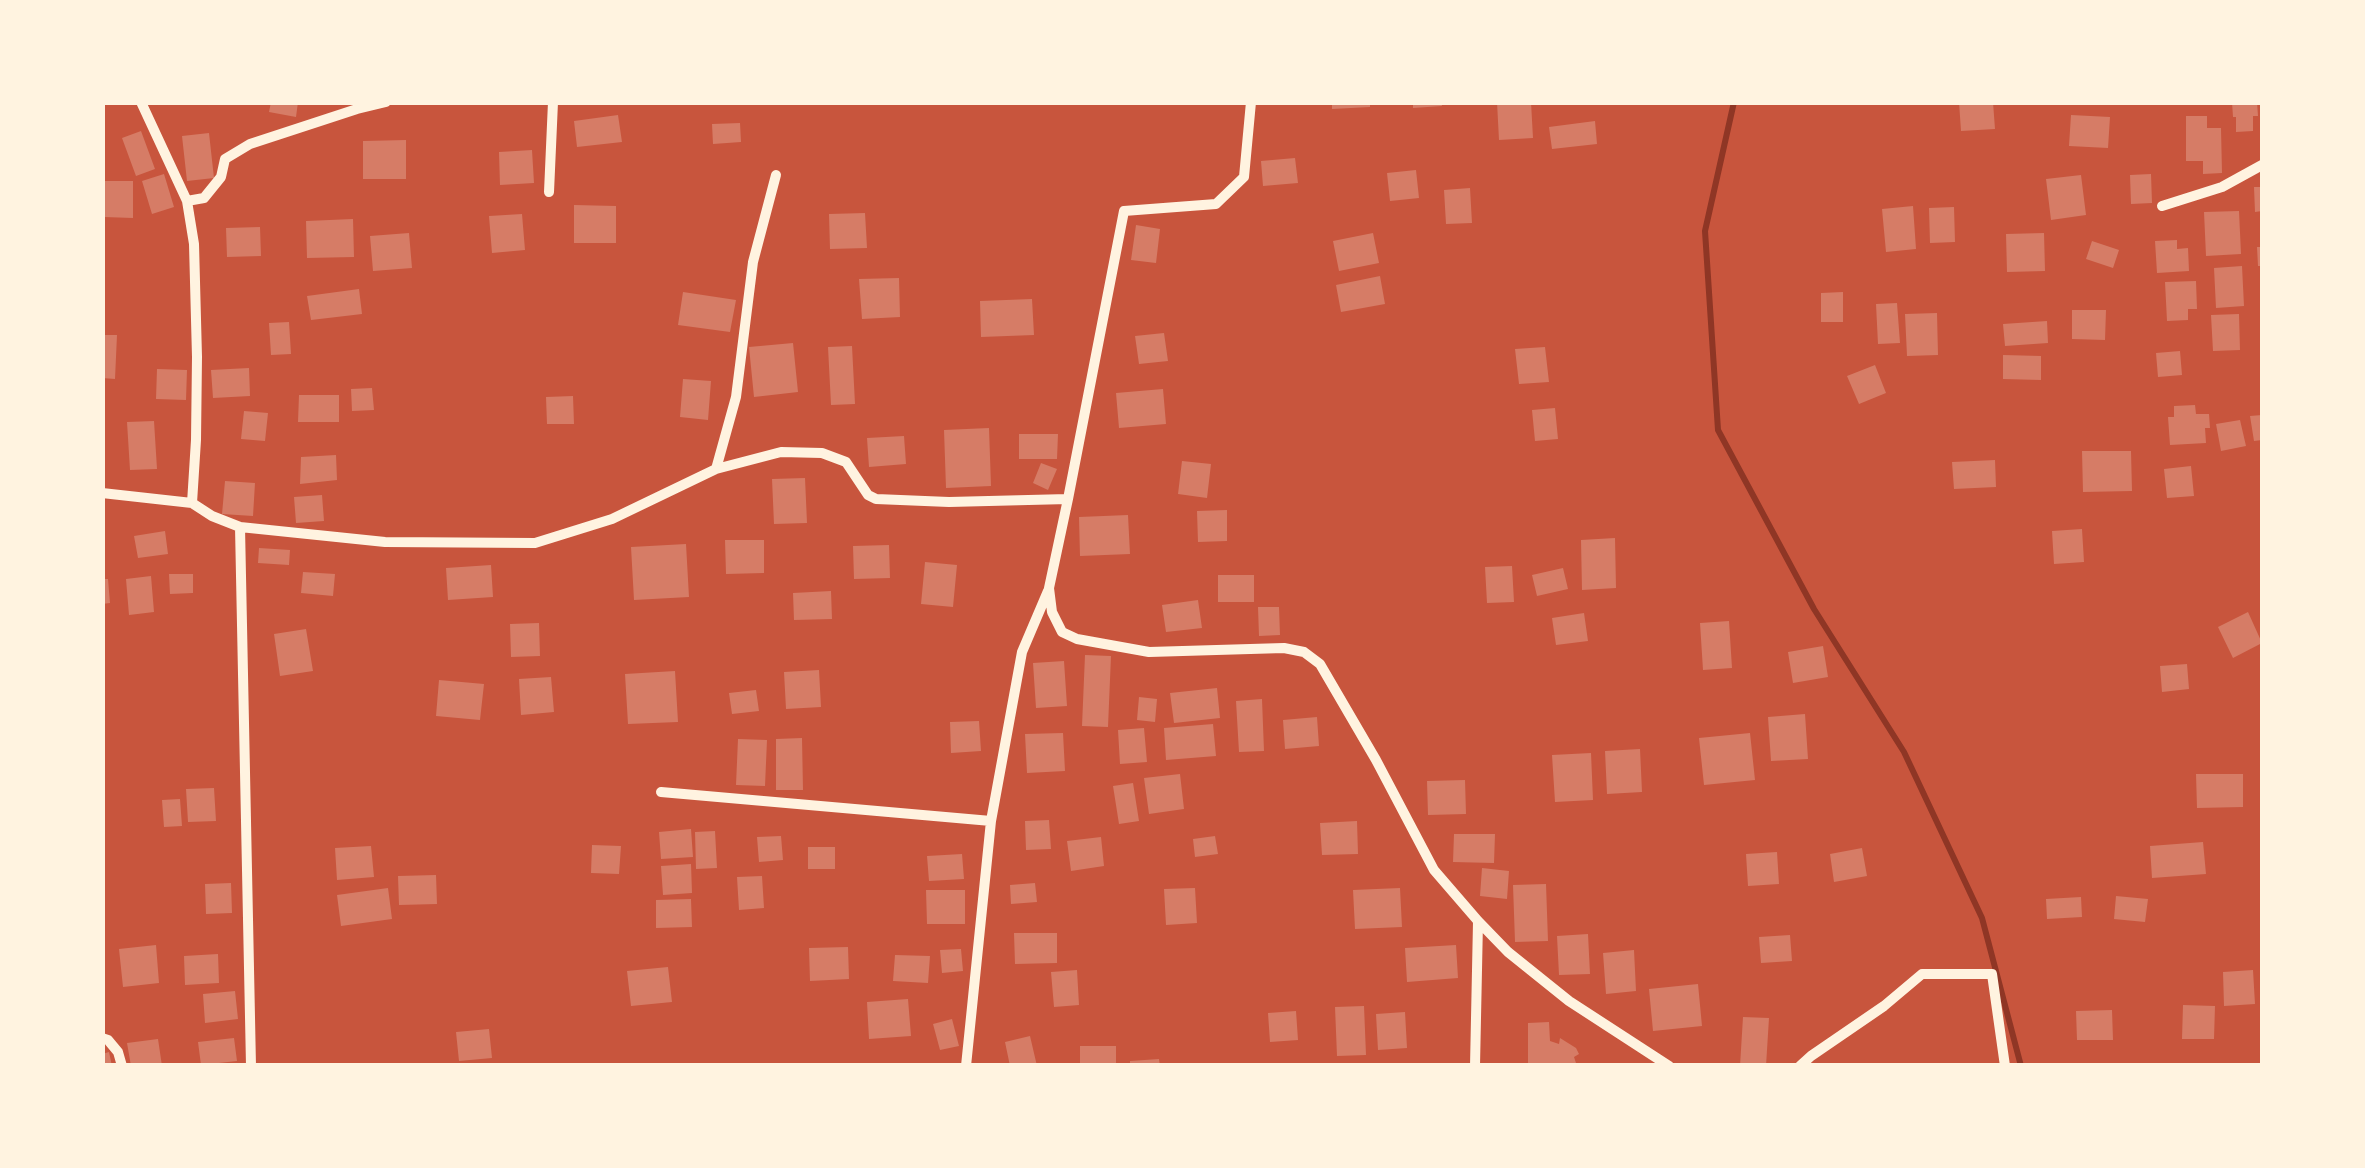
<!DOCTYPE html>
<style>
body{margin:0}
#map{position:relative;width:2365px;height:1168px;overflow:hidden;background:#c8553d;font-family:Bitter,serif}
canvas{display:block}
.frame{position:absolute;inset:0;border:105px solid #fff3e0;pointer-events:none}
</style>
<div id="map">
<canvas width="2365" height="1168"></canvas>
<div class="frame"></div>
</div>
<script>
const ctx = document.querySelector('canvas').getContext('2d');
ctx.lineJoin = 'round';
const shape = rows => new Path2D(rows.map(r => 'M' + r).join(''));
function trace(path, color, width, dash) { ctx.strokeStyle = color; ctx.lineWidth = width; ctx.lineCap = dash ? 'butt' : 'round'; ctx.setLineDash(dash || []); ctx.stroke(path); }
function fill(path, color) { ctx.fillStyle = color; ctx.fill(path, 'evenodd'); }
const stream = shape([
 [1734,102,1705,231,1718,430,1814,609,1904,752,1982,918,2021,1066]
]);
const building = shape([
 [271,102,298,102,296,117,269,112],
 [1332,102,1370,102,1370,107,1332,109],
 [1413,102,1441,102,1442,106,1413,108],
 [1497,102,1531,102,1533,138,1499,140],
 [1959,102,1993,102,1995,129,1961,131],
 [2232,102,2257,102,2258,116,2253,116,2253,131,2236,132,2236,117,2233,117],
 [618,115,622,142,577,147,574,121],
 [2071,115,2110,117,2108,148,2069,146],
 [2186,116,2207,116,2207,128,2221,128,2222,173,2203,174,2203,161,2186,161],
 [1595,121,1597,144,1552,149,1549,127],
 [740,123,741,142,713,144,712,124],
 [141,131,155,169,136,176,122,138],
 [209,133,214,178,187,181,182,136],
 [406,140,406,179,363,179,363,141],
 [532,150,534,183,500,185,499,152],
 [1295,158,1298,183,1263,186,1261,161],
 [1416,170,1419,198,1390,201,1387,173],
 [164,174,174,207,152,214,142,181],
 [2151,174,2152,203,2131,204,2130,175],
 [2081,175,2086,215,2051,220,2046,179],
 [104,181,133,181,133,218,104,217],
 [2254,187,2262,187,2262,211,2255,212],
 [1470,188,1472,223,1446,224,1444,190],
 [574,205,616,206,616,243,574,243],
 [1913,206,1916,249,1886,252,1882,209],
 [1954,207,1955,242,1930,243,1929,208],
 [2239,211,2241,254,2206,256,2204,212],
 [865,213,867,248,830,249,829,214],
 [522,214,525,250,492,253,489,216],
 [353,219,354,257,307,258,306,221],
 [1136,225,1160,229,1156,263,1131,260],
 [260,227,261,256,227,257,226,228],
 [409,233,412,268,373,271,370,236],
 [1373,233,1379,263,1339,271,1333,241],
 [2044,233,2045,271,2007,272,2006,234],
 [2177,240,2177,249,2188,248,2189,271,2157,273,2155,241],
 [2092,241,2119,250,2113,268,2086,259],
 [2257,247,2262,247,2262,266,2258,266],
 [2242,266,2244,306,2216,308,2214,268],
 [1380,276,1385,304,1341,312,1336,285],
 [899,278,900,317,862,319,859,279],
 [2196,281,2197,309,2188,309,2188,320,2167,321,2165,282],
 [359,289,362,314,311,320,307,296],
 [683,292,736,300,730,332,678,325],
 [1843,292,1843,322,1821,322,1821,293],
 [1032,299,1034,335,981,337,980,301],
 [1897,303,1900,343,1878,344,1876,304],
 [2072,310,2106,310,2105,340,2072,339],
 [1937,313,1938,355,1907,356,1905,314],
 [2239,314,2240,350,2213,351,2211,315],
 [2047,321,2048,343,2005,346,2003,324],
 [289,322,291,354,271,355,269,323],
 [1164,333,1168,361,1139,364,1135,336],
 [102,335,117,335,115,379,102,378],
 [793,343,798,392,754,397,749,347],
 [852,346,855,404,831,405,828,347],
 [1545,347,1549,382,1519,384,1515,349],
 [2180,351,2182,375,2158,377,2156,353],
 [2003,355,2041,356,2041,380,2003,379],
 [1875,365,1886,393,1859,404,1847,376],
 [249,368,250,396,213,398,211,370],
 [157,369,187,370,186,400,156,399],
 [683,379,711,381,708,420,680,417],
 [372,388,374,410,352,411,351,389],
 [1163,389,1166,424,1119,428,1116,393],
 [299,395,339,395,339,422,298,422],
 [573,396,574,424,547,424,546,397],
 [2195,405,2196,414,2209,414,2210,428,2205,428,2206,443,2170,445,2168,417,2174,417,2174,406],
 [1555,408,1558,439,1535,441,1532,410],
 [244,411,268,413,265,441,241,439],
 [2262,415,2262,440,2254,441,2250,416],
 [2240,420,2246,446,2221,451,2216,424],
 [154,421,157,469,130,470,127,422],
 [989,428,991,486,946,488,944,430],
 [1019,434,1058,434,1057,459,1019,459],
 [904,436,906,464,869,467,867,438],
 [2082,451,2131,451,2132,491,2083,492],
 [336,455,337,480,300,484,301,457],
 [1995,460,1996,487,1954,489,1952,462],
 [1182,461,1211,464,1207,498,1178,494],
 [1041,463,1057,469,1048,490,1033,483],
 [2191,466,2194,496,2167,498,2164,469],
 [805,478,807,523,774,524,772,479],
 [225,481,255,483,253,516,222,514],
 [322,495,324,521,296,523,294,497],
 [1227,510,1227,541,1198,542,1197,511],
 [1128,515,1130,554,1080,556,1079,517],
 [2082,529,2084,562,2054,564,2052,531],
 [165,531,168,554,138,558,134,536],
 [1615,538,1616,588,1582,590,1581,540],
 [725,540,764,540,764,573,726,574],
 [686,544,689,597,634,600,631,547],
 [889,545,890,578,854,579,853,546],
 [259,548,290,550,289,565,258,563],
 [925,562,957,565,953,607,921,604],
 [491,565,493,597,448,600,446,568],
 [1512,566,1514,602,1487,603,1485,567],
 [1563,568,1568,589,1537,596,1532,575],
 [303,572,335,574,333,596,301,593],
 [169,574,193,574,193,593,170,594],
 [1218,575,1254,575,1254,602,1218,602],
 [151,576,154,612,129,615,126,579],
 [102,579,108,579,110,603,102,604],
 [831,591,832,619,794,620,793,593],
 [1198,600,1202,628,1166,632,1162,605],
 [1258,607,1279,607,1280,635,1259,636],
 [2248,612,2262,643,2233,658,2218,627],
 [1584,613,1588,641,1556,645,1552,618],
 [1729,621,1732,668,1703,670,1700,623],
 [539,623,540,656,511,657,510,624],
 [306,629,313,671,280,676,274,634],
 [1823,646,1828,677,1793,683,1788,652],
 [1085,655,1111,656,1108,727,1082,726],
 [1064,661,1067,706,1036,708,1033,663],
 [2187,664,2189,689,2162,692,2160,666],
 [819,670,821,707,786,709,784,672],
 [675,671,678,722,628,724,625,674],
 [551,677,554,712,521,715,519,679],
 [439,680,484,684,480,720,436,716],
 [1217,688,1220,718,1174,723,1170,693],
 [756,690,759,711,732,714,729,693],
 [1139,697,1157,699,1155,722,1137,720],
 [1262,699,1264,751,1239,752,1236,701],
 [1805,714,1808,759,1771,761,1768,717],
 [1317,717,1319,746,1285,749,1283,720],
 [979,721,981,751,951,753,950,722],
 [1213,724,1216,756,1166,760,1164,728],
 [1144,728,1147,762,1120,764,1118,730],
 [1063,733,1065,771,1027,773,1025,734],
 [1750,733,1755,780,1704,785,1699,738],
 [802,738,803,790,776,790,776,739],
 [738,739,767,740,765,786,736,785],
 [1640,749,1642,792,1607,794,1605,751],
 [1591,753,1593,800,1555,802,1552,755],
 [1180,774,1184,809,1149,814,1144,778],
 [2196,774,2243,774,2243,807,2197,808],
 [1465,780,1466,814,1428,815,1427,781],
 [1133,783,1139,821,1119,824,1113,786],
 [214,788,216,821,188,822,186,789],
 [180,799,182,826,164,827,162,800],
 [1049,820,1051,849,1026,850,1025,821],
 [1357,821,1358,854,1322,855,1320,823],
 [691,829,693,857,661,859,659,832],
 [715,831,717,868,696,869,695,832],
 [1454,834,1495,834,1494,863,1453,862],
 [781,836,783,860,759,862,757,837],
 [1215,836,1218,854,1195,857,1193,839],
 [1101,837,1104,866,1071,871,1067,841],
 [2203,842,2206,874,2152,878,2150,846],
 [592,845,621,846,619,874,591,873],
 [371,846,374,877,337,880,335,848],
 [808,847,835,847,835,869,808,869],
 [1862,848,1867,876,1834,882,1830,854],
 [1777,852,1779,884,1748,886,1746,854],
 [962,854,964,879,929,881,927,856],
 [691,864,692,893,663,895,661,866],
 [1482,868,1509,871,1507,899,1480,896],
 [436,875,437,904,399,905,398,876],
 [762,876,764,908,739,910,737,877],
 [231,883,232,913,206,914,205,884],
 [1035,883,1037,902,1011,904,1010,885],
 [1546,884,1548,941,1515,942,1513,885],
 [388,888,392,919,341,926,337,895],
 [1195,888,1197,923,1166,925,1164,889],
 [1400,888,1402,927,1355,929,1353,890],
 [926,890,965,890,965,924,927,924],
 [2116,896,2148,899,2145,922,2114,919],
 [2081,897,2082,917,2047,919,2046,899],
 [691,899,692,927,656,928,656,900],
 [1014,933,1057,933,1057,963,1015,964],
 [1588,934,1590,974,1559,975,1557,936],
 [1790,935,1792,961,1761,963,1759,937],
 [156,945,159,983,123,987,119,949],
 [1456,945,1458,978,1407,982,1405,948],
 [848,947,849,979,810,981,809,948],
 [961,949,963,971,942,973,940,950],
 [1634,950,1636,991,1606,994,1603,953],
 [218,954,219,983,185,985,184,956],
 [895,955,930,956,928,983,893,981],
 [668,967,672,1002,631,1006,627,971],
 [1077,970,1079,1005,1054,1007,1051,972],
 [2253,970,2255,1004,2224,1006,2223,972],
 [1698,984,1702,1026,1653,1031,1649,989],
 [235,991,238,1019,205,1023,203,994],
 [908,999,911,1036,869,1039,867,1002],
 [2183,1005,2215,1006,2214,1039,2182,1039],
 [1364,1006,1366,1055,1337,1056,1335,1007],
 [2112,1010,2113,1040,2077,1040,2076,1011],
 [1296,1011,1298,1040,1270,1042,1268,1013],
 [1405,1012,1407,1048,1378,1050,1376,1014],
 [1743,1017,1769,1018,1766,1066,1740,1066],
 [952,1019,959,1046,940,1050,933,1024],
 [1549,1022,1550,1041,1559,1044,1560,1038,1576,1048,1579,1054,1574,1057,1577,1066,1528,1066,1528,1023],
 [489,1029,492,1058,459,1061,456,1032],
 [1030,1036,1037,1066,1010,1066,1005,1042],
 [234,1038,237,1061,201,1065,198,1042],
 [158,1039,162,1066,131,1066,127,1043],
 [1080,1046,1116,1046,1116,1066,1080,1066],
 [109,1052,112,1066,102,1066,102,1054],
 [1159,1059,1160,1066,1130,1066,1130,1061]
]);
const minor = shape([
 [141,102,187,201,194,244,197,357,196,440,192,503,212,516,240,527,385,542,535,543,612,519,716,469,781,452,822,453,846,462,868,495,876,499,949,502,1068,499,1049,588,1052,612,1062,632,1077,639,1149,652,1284,648,1304,652,1320,664,1376,760,1434,870,1478,921,1508,952,1569,1001,1669,1066],
 [549,192,553,102],
 [187,201,204,198,221,177,225,159,250,144,357,109,386,102],
 [2162,206,2222,187,2262,165],
 [716,469,736,397,753,262,776,175],
 [102,493,192,503],
 [1068,499,1124,211,1216,204,1244,177,1251,102],
 [240,527,251,1066],
 [661,792,991,821],
 [102,1038,108,1040,118,1052,122,1066],
 [966,1066,991,821,1022,652,1048,591],
 [1475,1066,1478,922],
 [1800,1066,1811,1056,1884,1006,1922,974,1992,974,2005,1066]
]);
trace(stream, '#8f3625', 6);
fill(building, '#d67c66');
trace(minor, '#fff3e0', 10);
</script>
